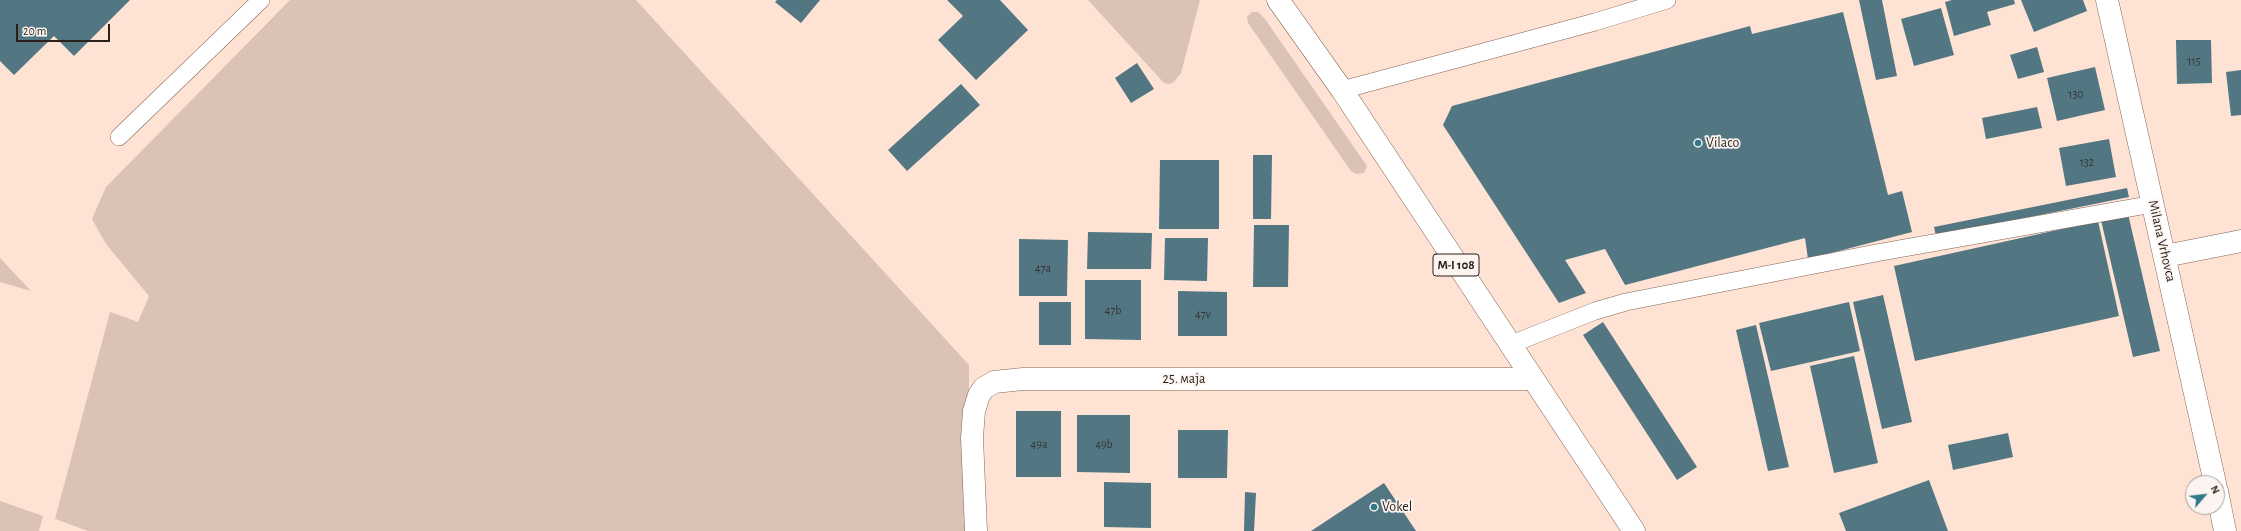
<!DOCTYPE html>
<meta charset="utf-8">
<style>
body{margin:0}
#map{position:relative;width:2241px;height:531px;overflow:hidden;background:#fee2d4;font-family:"Alegreya Sans",sans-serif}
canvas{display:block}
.north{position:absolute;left:2185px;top:475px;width:40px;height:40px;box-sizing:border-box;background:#fbf4f0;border:1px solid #a89f9a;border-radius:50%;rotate:62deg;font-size:11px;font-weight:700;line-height:16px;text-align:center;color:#2c1f19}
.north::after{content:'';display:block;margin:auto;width:14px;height:18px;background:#347788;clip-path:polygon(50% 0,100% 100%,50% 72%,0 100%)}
.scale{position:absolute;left:16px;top:24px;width:94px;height:18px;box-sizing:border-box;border:2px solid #2c1f19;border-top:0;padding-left:5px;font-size:12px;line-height:14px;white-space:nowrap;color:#2c1f19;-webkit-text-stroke:3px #fbf4f0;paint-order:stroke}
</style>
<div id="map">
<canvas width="2241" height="531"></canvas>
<div class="north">N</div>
<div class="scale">20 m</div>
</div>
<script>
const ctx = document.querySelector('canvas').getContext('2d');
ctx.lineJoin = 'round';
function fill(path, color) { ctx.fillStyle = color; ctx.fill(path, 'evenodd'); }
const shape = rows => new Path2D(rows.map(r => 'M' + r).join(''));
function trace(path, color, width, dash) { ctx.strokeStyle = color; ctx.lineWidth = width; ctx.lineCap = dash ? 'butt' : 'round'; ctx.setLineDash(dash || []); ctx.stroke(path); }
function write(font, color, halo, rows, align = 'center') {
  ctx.font = font + ' "Alegreya Sans",sans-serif'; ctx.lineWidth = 3.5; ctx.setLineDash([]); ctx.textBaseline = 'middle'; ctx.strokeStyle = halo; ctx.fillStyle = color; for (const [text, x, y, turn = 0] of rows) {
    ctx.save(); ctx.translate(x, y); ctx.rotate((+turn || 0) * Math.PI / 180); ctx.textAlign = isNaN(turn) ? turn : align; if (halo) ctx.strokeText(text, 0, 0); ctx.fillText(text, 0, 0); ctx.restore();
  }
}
const green = shape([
 [290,0,636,0,969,365,969,531,88,531,55,519,110,312,138,322,149,296,106,244,92,219,106,187],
 [1088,0,1200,0,1181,73,1174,82,1169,84,1164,83],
 [1252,12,1258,12,1265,19,1367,166,1364,173,1356,174,1351,171,1248,23,1247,17],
 [0,258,31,291,0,282],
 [0,501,43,516,39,531,0,531]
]);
const building = shape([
 [0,0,130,0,74,56,54,36,14,75,0,61],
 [777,0,820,0,801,23,775,2],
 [947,0,1000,0,1028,30,976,80,938,40,963,16],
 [1859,0,1882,0,1897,76,1876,80],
 [1952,0,2014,0,2015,4,1987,12,1991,25,1954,36,1945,2],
 [2021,0,2083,0,2087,11,2034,32],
 [1941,8,1954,55,1914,66,1901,19],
 [1843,12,1888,195,1902,191,1912,232,1808,259,1805,238,1625,285,1605,249,1565,260,1586,293,1559,303,1443,125,1452,106,1750,26,1752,34],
 [2176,40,2211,40,2212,83,2177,84],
 [2037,47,2044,72,2018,79,2010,55],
 [1137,63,1154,89,1131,103,1115,78],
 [2095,67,2105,110,2057,121,2047,78],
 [2241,70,2241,115,2231,116,2226,72],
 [961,84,980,105,907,171,888,150],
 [2037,107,2042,128,1986,139,1982,118],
 [2109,139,2116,177,2066,186,2059,148],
 [1253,155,1272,155,1271,219,1253,219],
 [1160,160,1219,160,1219,229,1159,229],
 [2127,188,2129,197,1936,236,1934,227],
 [2128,214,2160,351,2133,357,2101,220],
 [2098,221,2119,316,1915,361,1894,266],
 [1254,225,1289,225,1288,287,1253,287],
 [1088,232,1152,233,1151,269,1087,269],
 [1165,238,1208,238,1207,281,1164,280],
 [1019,239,1068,240,1067,296,1019,296],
 [1085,280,1141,280,1141,340,1085,339],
 [1178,291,1227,292,1227,336,1178,336],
 [1883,295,1912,422,1882,429,1853,302],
 [1039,302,1071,302,1071,345,1039,345],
 [1849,302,1860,351,1771,371,1759,323],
 [1603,322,1697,467,1677,480,1583,335],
 [1756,325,1789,467,1768,471,1736,330],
 [1854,356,1878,463,1834,473,1810,366],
 [1016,411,1061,411,1061,477,1016,477],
 [1077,415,1130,415,1130,473,1077,472],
 [1178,430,1228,430,1227,478,1178,478],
 [2008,433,2013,457,1953,470,1948,445],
 [1929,480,1948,531,1846,531,1839,513],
 [1104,482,1151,483,1151,528,1104,527],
 [1384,483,1416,531,1311,531],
 [1245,492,1256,493,1254,531,1244,531]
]);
const service = shape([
 [1342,90,1595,22,1667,0],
 [119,137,261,0],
 [1509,345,1595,311,1626,302,1876,253,2153,204]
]);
const minor = shape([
 [2107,0,2215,483],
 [2165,256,2241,241],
 [2217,491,2225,531],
 [976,531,972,438,974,411,979,395,984,388,994,382,1023,379,1532,379]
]);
const primary = shape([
 [1278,0,1342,90,1634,531]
]);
const markers = [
 [1698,143,4,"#347788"],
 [1374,507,4,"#347788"]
];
const numberNames = [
 ["115",2194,61],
 ["130",2076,94],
 ["132",2087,162],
 ["47a",1043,268],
 ["47b",1113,310],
 ["47v",1203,314],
 ["49a",1039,444],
 ["49b",1104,444]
];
const shields = [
 [1456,265,46]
];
const shieldNames = [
 ["M-I 108",1456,265]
];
const poiNames = [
 ["Vilaco",1706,143],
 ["Vokel",1382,507]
];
const streetNames = [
 ["Milana Vrhovca",2162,241,77],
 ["25. маја",1184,379]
];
fill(green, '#dbc2b6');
fill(building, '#527782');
trace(service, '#836555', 18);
trace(minor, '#836555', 23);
trace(primary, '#836555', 23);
trace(service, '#fff', 17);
trace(minor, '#fff', 22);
trace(primary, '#fff', 22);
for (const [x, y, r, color] of markers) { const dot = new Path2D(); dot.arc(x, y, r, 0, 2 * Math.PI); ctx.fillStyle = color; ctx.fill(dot); trace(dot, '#fbf4f0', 1.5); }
write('12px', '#363533', null, numberNames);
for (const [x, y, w] of shields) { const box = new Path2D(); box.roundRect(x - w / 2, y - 11, w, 22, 3); ctx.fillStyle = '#fbf4f0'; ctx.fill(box); trace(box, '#2c1f19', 1); }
write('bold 13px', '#2c1f19', null, shieldNames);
write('14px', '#2c1f19', '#fbf4f0', poiNames, 'left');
write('14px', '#2c1f19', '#fbf4f0', streetNames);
</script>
